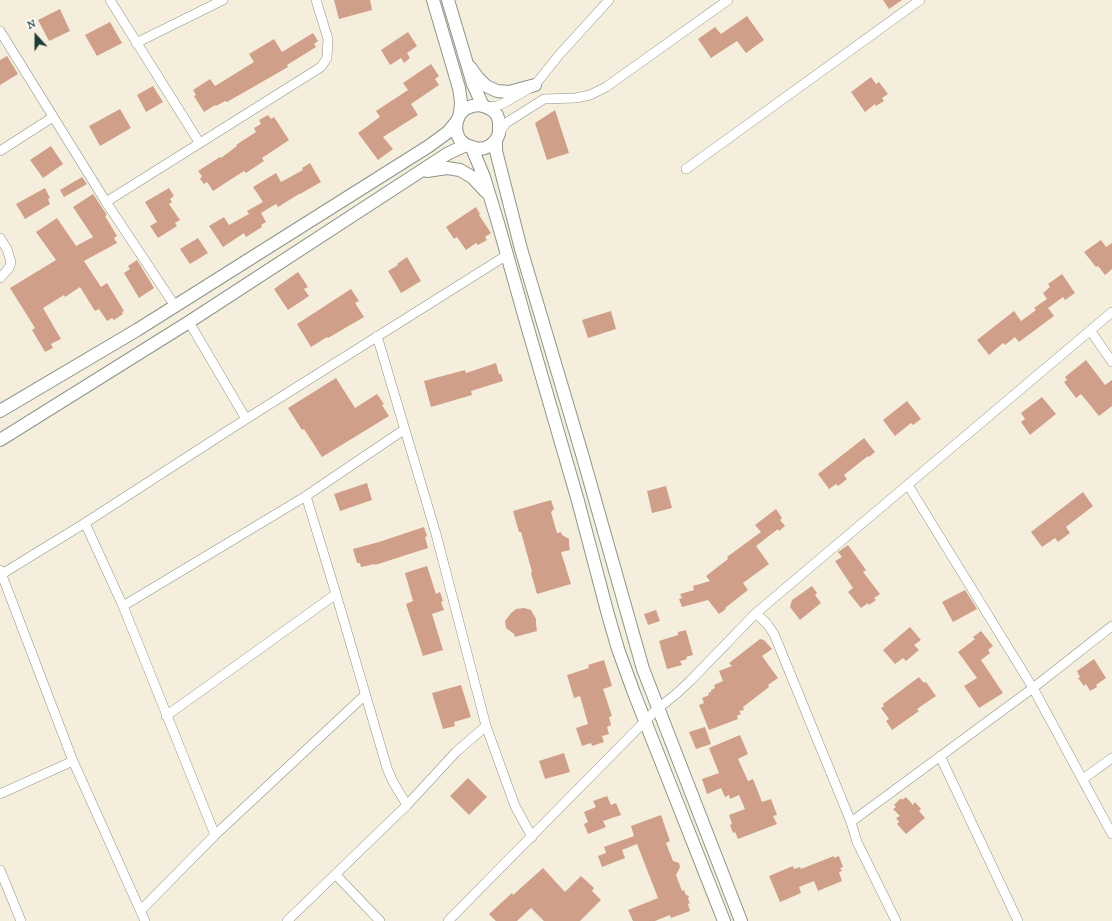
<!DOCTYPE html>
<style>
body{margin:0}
#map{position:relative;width:1112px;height:921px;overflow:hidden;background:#f6eedd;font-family:"IM FELL French Canon",serif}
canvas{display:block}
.north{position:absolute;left:16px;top:16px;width:40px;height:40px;-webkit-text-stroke:3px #fff;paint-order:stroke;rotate:339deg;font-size:11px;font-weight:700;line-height:16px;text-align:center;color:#1f3d34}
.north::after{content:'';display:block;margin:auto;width:14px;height:18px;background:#1f3d34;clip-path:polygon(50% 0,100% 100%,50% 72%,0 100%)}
</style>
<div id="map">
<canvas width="1112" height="921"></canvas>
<div class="north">N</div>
</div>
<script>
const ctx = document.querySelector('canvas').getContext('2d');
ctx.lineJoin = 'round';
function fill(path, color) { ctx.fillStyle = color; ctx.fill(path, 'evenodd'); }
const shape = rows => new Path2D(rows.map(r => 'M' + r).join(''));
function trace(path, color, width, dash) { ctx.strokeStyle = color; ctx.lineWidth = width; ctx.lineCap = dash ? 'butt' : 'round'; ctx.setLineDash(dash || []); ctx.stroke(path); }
const building = shape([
 [334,0,370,0,372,10,339,19],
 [883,0,902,0,889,9],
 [60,9,70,31,49,41,38,20],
 [747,16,764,40,746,53,737,41,711,58,698,39,715,27,721,34],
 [110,22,122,43,97,56,85,35],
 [408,32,417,46,407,53,410,58,404,63,401,58,390,65,381,50],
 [313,33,318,41,314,44,316,47,287,65,288,67,227,102,225,101,216,106,215,105,204,112,194,96,196,95,193,90,210,79,215,86,254,62,249,54,274,39,282,52],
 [7,56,18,74,0,85,0,60],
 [431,64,439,76,435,79,439,85,411,104,418,115,383,137,393,149,378,160,358,133,380,117,376,111,408,90,403,83],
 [871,77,876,84,879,82,888,94,882,98,884,101,876,106,875,104,865,112,851,92],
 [153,86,163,102,146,112,137,95],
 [120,109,131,128,100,146,89,126],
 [555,110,569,153,547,160,535,123],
 [268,115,271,119,274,117,289,140,262,158,264,161,246,173,244,171,213,191,207,182,204,184,200,179,202,176,198,171,220,157,221,158,237,146,236,145,256,132,254,128,261,124,259,120],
 [51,146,63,164,43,178,30,160],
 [310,163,321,182,300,194,299,194,278,207,276,204,261,213,266,222,261,225,262,227,246,237,244,233,223,247,209,226,224,217,229,225,249,214,247,211,263,202,253,187,276,173,281,182,303,170,302,168],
 [82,177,87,184,64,197,60,190],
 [45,188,50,198,48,199,50,204,25,219,16,204],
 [169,188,174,196,170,199,172,202,169,204,180,220,175,223,177,226,158,238,150,226,157,222,145,202],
 [93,194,107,215,105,216,117,236,114,238,117,243,84,261,101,287,107,283,124,311,122,312,123,314,114,320,112,318,107,321,99,309,95,311,80,287,65,297,64,295,43,308,61,339,51,344,53,348,45,352,32,330,35,328,10,288,56,260,36,232,57,218,76,246,93,237,73,207],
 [476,207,480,214,479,215,491,233,485,237,487,240,478,245,476,243,466,250,457,237,454,239,446,227],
 [198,238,208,253,190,264,180,249],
 [1101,240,1106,247,1112,243,1112,269,1105,275,1098,266,1096,267,1084,252],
 [407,257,421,281,401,293,388,271,398,265,397,264],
 [137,260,154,288,139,298,124,273,130,269,128,266],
 [298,272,308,287,304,289,309,296,288,310,274,289],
 [1062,274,1075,293,1065,300,1063,297,1048,308,1054,316,1019,342,1015,337,1005,345,1003,343,989,355,977,340,1014,311,1021,321,1036,310,1034,308,1047,299,1043,293,1050,287,1048,284],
 [351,289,359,301,355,303,364,317,328,338,327,337,311,347,297,324],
 [611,311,616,329,588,338,582,320],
 [1086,360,1105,385,1112,380,1112,406,1099,416,1081,394,1076,398,1064,382,1067,380,1065,377],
 [496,363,499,374,501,374,503,381,471,391,472,395,431,407,424,381,465,370,466,373],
 [336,378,355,408,377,394,384,404,382,405,389,416,322,457,304,429,302,430,288,408],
 [1042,397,1056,414,1030,435,1021,422,1025,419,1021,413],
 [907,401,921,419,913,425,911,423,895,436,883,420],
 [864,438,875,452,869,457,868,456,844,475,847,479,838,486,836,484,829,489,818,474],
 [367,483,372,500,340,511,334,494],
 [666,486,672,508,652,513,647,491],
 [1083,492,1093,506,1066,527,1070,533,1058,542,1055,538,1042,547,1031,532],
 [551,500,554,509,551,512,557,533,561,532,562,535,569,539,569,545,570,550,561,552,571,584,537,594,531,573,532,572,521,532,519,532,513,511],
 [776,509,782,518,780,520,785,526,779,531,778,529,756,546,769,564,743,583,748,590,725,608,726,609,719,614,708,600,682,607,679,599,682,598,680,594,694,590,693,586,710,581,706,576,728,559,727,557,761,532,755,525],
 [424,527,427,536,425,537,428,548,375,565,375,564,361,567,360,563,357,563,353,549,379,542],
 [848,545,866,570,863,572,880,594,874,598,876,600,869,605,868,603,861,608,848,592,853,588,835,561,842,557,838,552],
 [427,566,436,594,440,592,443,601,441,602,444,610,432,614,443,650,423,656,406,604,413,601,405,573],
 [812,586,817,593,815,595,821,603,800,620,790,607,792,600],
 [965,590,977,609,953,622,942,602],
 [524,608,531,610,536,619,536,624,537,631,515,637,514,634,506,628,505,621,511,613,516,609],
 [656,610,660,621,648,625,644,614],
 [910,627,921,640,914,645,919,650,906,661,903,658,895,664,883,650],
 [686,630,693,655,686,657,687,659,680,661,682,665,667,669,659,641,678,635,678,632],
 [981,631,993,646,988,650,990,653,981,660,1003,693,979,708,964,686,977,678,958,652,975,639,973,637],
 [760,639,764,640,772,649,762,656,778,678,768,685,769,687,743,707,744,710,739,711,741,714,737,716,738,719,709,730,699,705,704,703,702,698,709,695,708,693,711,692,711,690,715,688,714,685,723,681,719,671,732,666,729,663],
 [1094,659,1106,678,1096,685,1097,687,1090,691,1086,684,1084,686,1078,678,1080,677,1077,671],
 [604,660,612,686,603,689,612,716,609,717,611,725,607,727,609,734,602,736,604,742,592,746,591,743,582,746,576,728,588,724,580,696,574,698,567,675,589,668,588,665],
 [919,677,924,683,926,682,936,696,917,709,919,711,892,730,886,721,889,719,881,708,884,706,883,704],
 [461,685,471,717,454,722,455,726,443,729,432,693],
 [705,727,711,744,696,749,689,732],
 [740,735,748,754,738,759,748,781,753,779,762,802,771,799,777,815,773,816,777,824,738,839,735,832,733,833,730,825,732,824,729,815,745,809,739,795,730,799,729,795,725,797,721,788,707,794,702,779,719,773,709,748],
 [564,753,570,772,545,779,539,761],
 [468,778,487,797,469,815,450,796],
 [607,796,611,805,616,803,621,815,603,821,606,827,588,834,584,824,588,822,584,812,596,807,593,801],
 [906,797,913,805,915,802,921,809,919,811,925,818,906,834,897,824,899,822,896,818,900,816,893,809,896,807,894,805,901,798,902,800],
 [661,815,670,841,666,843,673,861,679,863,680,867,676,875,682,891,684,890,686,895,689,896,688,899,690,903,688,904,690,911,671,918,670,915,655,921,633,921,628,910,658,898,637,844,622,850,625,858,602,867,598,856,606,853,604,847,634,836,631,826],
 [834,856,834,858,839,856,843,867,840,868,842,871,839,872,842,881,818,891,814,881,799,887,801,893,780,902,769,876,793,866,794,869,800,867,801,869],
 [543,868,565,892,581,876,594,888,592,891,601,900,580,921,544,921,531,908,517,921,496,921,489,914,512,893,513,895]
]);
const minor = shape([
 [110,0,199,142],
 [0,31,106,202,175,306],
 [136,43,223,0],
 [486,107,497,106,504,103,535,85,559,55,609,0],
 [499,134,506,123,544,99,576,98,590,95,606,87,728,0],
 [0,151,53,117],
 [686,169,920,0],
 [106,202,321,67,327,58,328,39,316,0],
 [0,238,7,249,11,262,9,268,0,278],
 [189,322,246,419],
 [1090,330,1112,362],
 [377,336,436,534,486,726,515,806,532,837],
 [908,485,1033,688,1112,834],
 [306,496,336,594,387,768,393,782,407,805],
 [85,523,123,606,215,835],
 [0,570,73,761,145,921],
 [2,574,85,523,246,419,507,255],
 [123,606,306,496,405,429],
 [756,613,767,624,774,634,851,822,857,842,896,921],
 [166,716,336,594],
 [940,756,1018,921],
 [1083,779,1112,758],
 [0,794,73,761],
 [851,822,1033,688,1112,626],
 [0,870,21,921],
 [336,875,380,921],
 [141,910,215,835,365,695],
 [287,921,407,805,456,752,486,726],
 [448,921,657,709,675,695,690,681,756,613,1112,312]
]);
const major = shape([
 [433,0,459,88,461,102,460,114],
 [448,0,473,84,483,106],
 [470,67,478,78,486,86,497,91,509,92,535,85],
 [496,140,491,145,485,148,478,149,466,145,460,140,457,134,456,127,457,121,460,114,465,109,472,106,479,105,486,107,492,110,497,115,499,121,499,134,496,140,496,151,521,249,582,454,643,669,741,921],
 [472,148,484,177,498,223,526,322,578,501,607,611,618,649,634,693,724,921],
 [427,171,447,168,460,170,472,177,486,192],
 [0,411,137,330,429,146,448,132,457,121],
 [0,440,189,322,447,154,466,145]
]);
fill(building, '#d09f8a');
trace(minor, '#8a9688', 10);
trace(major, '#8a9688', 14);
trace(minor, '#fff', 9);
trace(major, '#fff', 12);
</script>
